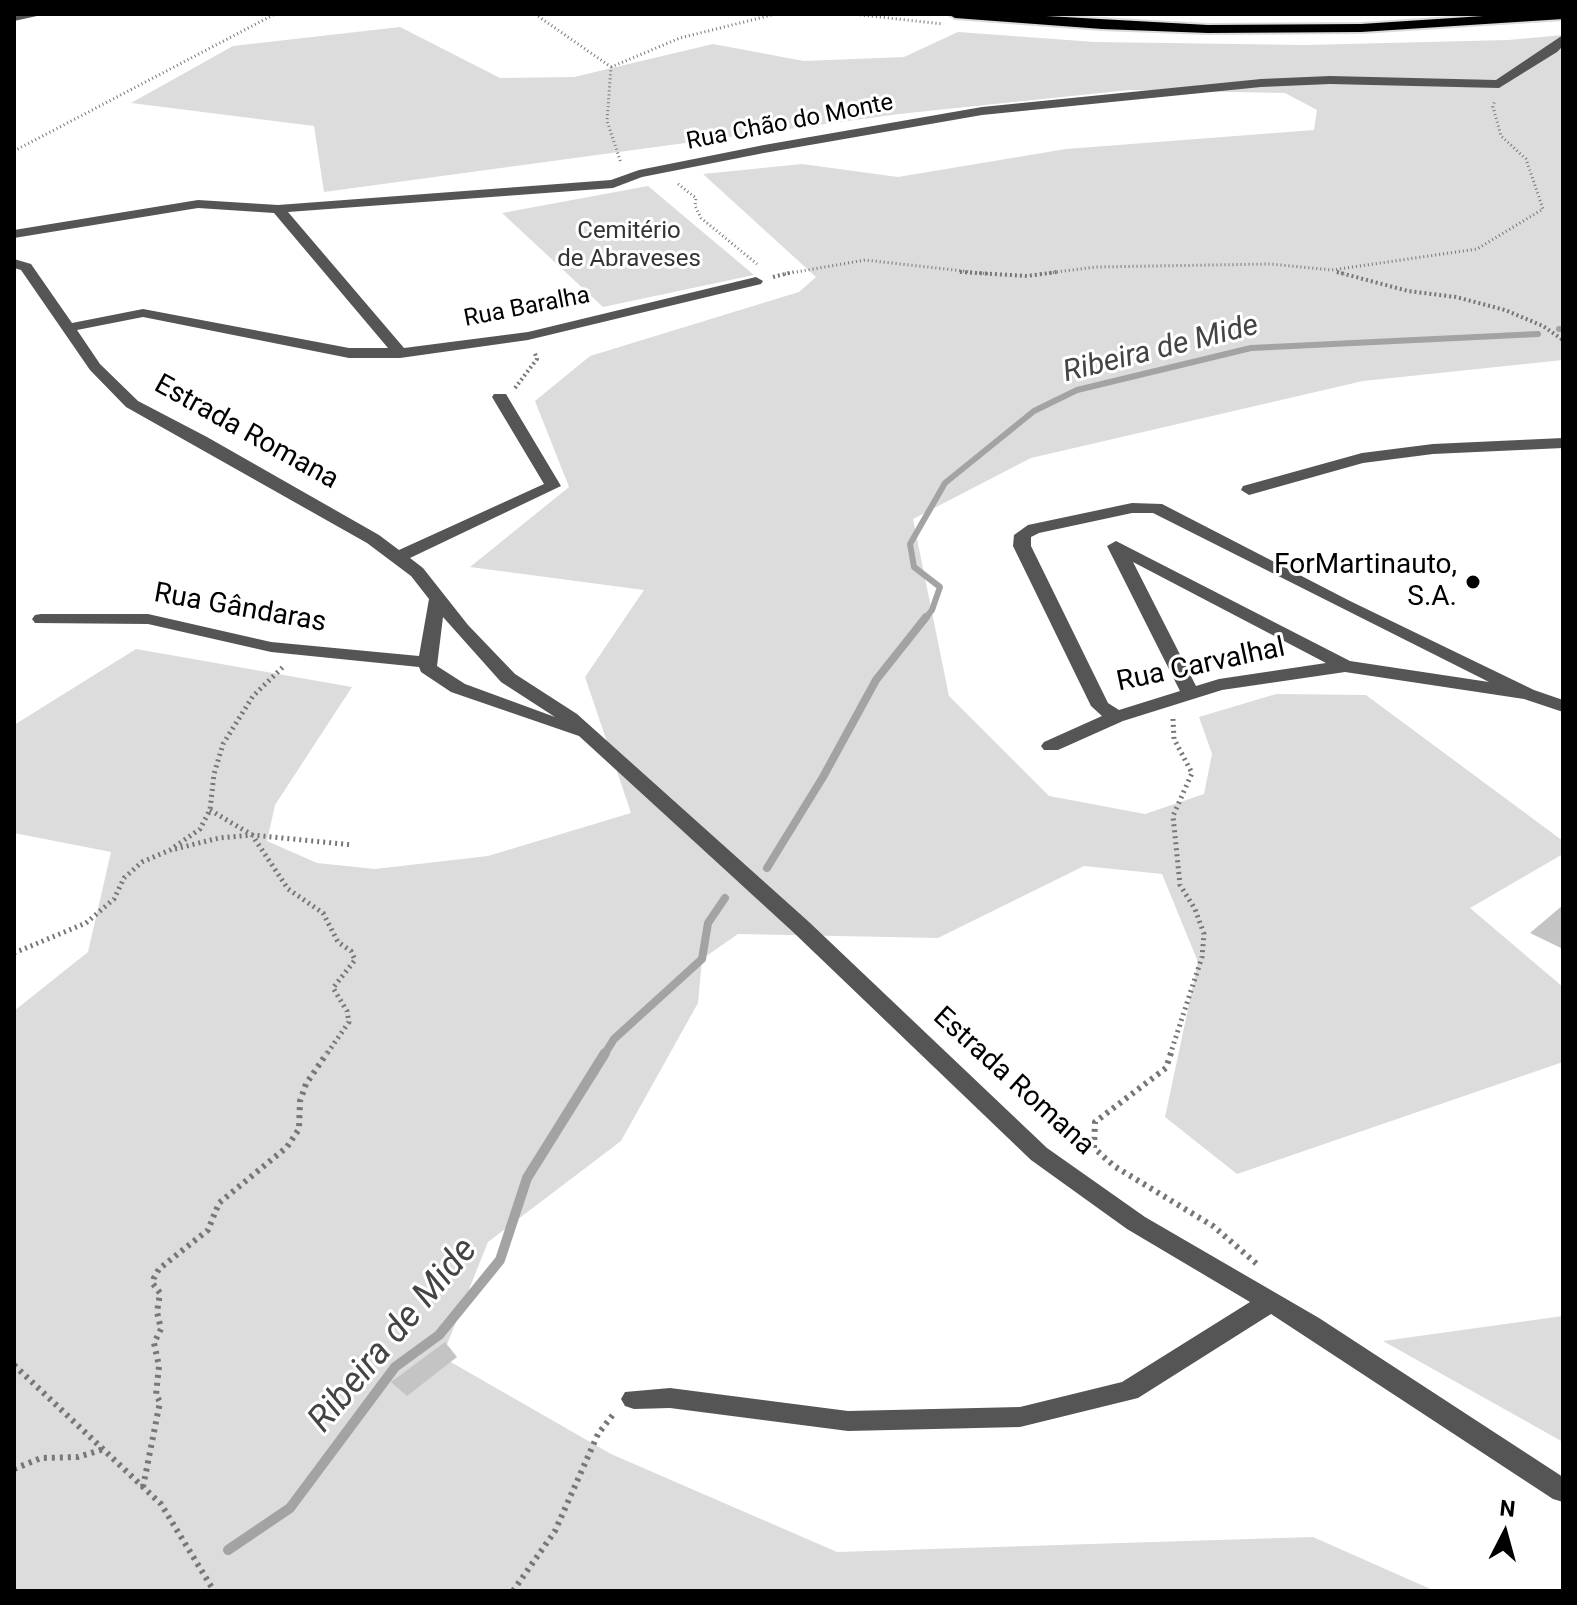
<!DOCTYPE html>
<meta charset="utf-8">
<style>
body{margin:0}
#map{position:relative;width:1577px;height:1605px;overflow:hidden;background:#fff;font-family:Roboto,sans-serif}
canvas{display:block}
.frame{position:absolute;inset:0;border:16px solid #000;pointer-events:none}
.north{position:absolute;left:1465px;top:1493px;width:80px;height:80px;-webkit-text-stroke:6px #fff;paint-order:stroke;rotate:6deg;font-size:22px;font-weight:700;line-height:32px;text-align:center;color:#000}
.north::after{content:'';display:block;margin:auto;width:28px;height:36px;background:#000;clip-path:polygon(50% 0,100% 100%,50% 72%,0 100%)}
</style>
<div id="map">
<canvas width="1577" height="1605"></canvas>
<div class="frame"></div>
<div class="north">N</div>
</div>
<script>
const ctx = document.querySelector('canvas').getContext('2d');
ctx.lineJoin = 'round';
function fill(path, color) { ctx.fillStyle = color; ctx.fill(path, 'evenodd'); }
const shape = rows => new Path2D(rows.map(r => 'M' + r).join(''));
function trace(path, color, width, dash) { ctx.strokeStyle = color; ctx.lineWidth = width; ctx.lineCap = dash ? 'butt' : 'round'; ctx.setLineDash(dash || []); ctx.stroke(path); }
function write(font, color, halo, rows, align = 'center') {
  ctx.font = font + ' Roboto,sans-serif'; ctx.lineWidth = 6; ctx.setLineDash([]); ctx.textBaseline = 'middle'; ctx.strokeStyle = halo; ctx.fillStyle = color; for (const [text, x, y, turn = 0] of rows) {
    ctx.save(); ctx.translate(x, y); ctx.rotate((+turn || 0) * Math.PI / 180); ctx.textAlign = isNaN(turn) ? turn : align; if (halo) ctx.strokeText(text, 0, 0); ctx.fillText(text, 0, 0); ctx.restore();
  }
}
const green = shape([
 [400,27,500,78,574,77,713,44,804,61,904,57,958,32,1095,42,1306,45,1508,40,1563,35,1563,360,1363,381,1031,458,913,519,949,696,1049,796,1145,814,1204,794,1212,754,1199,717,1276,694,1366,695,1563,841,1563,854,1470,908,1563,987,1563,1062,1237,1174,1165,1117,1198,962,1162,874,1084,866,938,938,738,934,702,959,698,1003,621,1141,488,1242,442,1357,611,1454,837,1552,1313,1537,1435,1591,14,1591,14,1011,88,952,111,852,14,833,14,725,136,649,352,687,275,805,267,841,317,863,375,869,488,856,631,813,585,677,644,590,470,567,569,487,535,401,590,356,799,292,816,277,703,174,802,164,898,177,1066,149,1314,130,1317,110,1285,93,1129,90,899,114,324,192,314,126,131,103,233,46],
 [648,186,754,275,603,307,502,213],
 [1563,1316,1563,1442,1383,1341]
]);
const streamFar2 = shape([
 [1559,329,1563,329],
 [925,619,932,610,940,587,914,567,910,544,945,483,1034,411,1077,390,1251,348,1538,334]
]);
const streamFar1 = shape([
 [767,868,823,777,876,680,926,617],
 [604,1055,614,1039,702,959,708,923,725,898]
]);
const stream = shape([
 [228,1550,290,1508,395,1367,439,1335,500,1260,527,1178,605,1053]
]);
const building = shape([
 [1563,905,1563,949,1530,933],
 [445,1342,457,1357,407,1396,391,1382]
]);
const pathFar3 = shape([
 [535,14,611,67,607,121,621,163],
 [852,14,943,24],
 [611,67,680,38,776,14],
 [14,151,275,14],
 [678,184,696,198,695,206,701,218,757,264],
 [1337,272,1345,274],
 [785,274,865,260,990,274],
 [1041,274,1096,267,1270,264,1332,270,1477,249,1543,209,1526,159,1501,136,1493,107,1495,100]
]);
const pathFar2 = shape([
 [960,272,1027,276,1057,272],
 [1337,272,1408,291,1456,297,1505,310,1543,326,1563,340],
 [773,277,793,272],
 [515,388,537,359,534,351]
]);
const pathFar1 = shape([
 [210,810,252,835,288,889,323,913,338,942,351,951,355,960,333,988,347,1011,349,1022,326,1055],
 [175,849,219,838,252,835,353,845],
 [14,953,86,923,114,899,124,878,142,862,170,850,200,829,210,810,214,774,223,744,253,696,284,666],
 [1170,1055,1202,957,1204,934,1195,909,1180,885,1173,816,1192,773,1174,739,1173,719]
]);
const path = shape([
 [1171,1053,1166,1068,1095,1122,1094,1148,1114,1166,1213,1226,1258,1265],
 [14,1365,161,1504,214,1591],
 [14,1469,41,1458,78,1457,104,1449],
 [143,1487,160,1402,156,1395,159,1366,154,1343,161,1329,157,1312,160,1293,153,1284,154,1278,159,1269,208,1230,219,1203,287,1147,299,1129,300,1101,306,1084,327,1053],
 [513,1591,555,1531,598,1434,615,1412]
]);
const minor = shape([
 [39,14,37,16,14,21,14,15,39,14],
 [1563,35,1563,46,1557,52,1499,88,1330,84,1261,87,982,115,764,153,642,177,613,188,288,212,404,348,528,332,756,277,763,281,761,284,528,340,400,358,349,358,143,317,77,330,100,364,138,401,207,437,379,535,399,550,544,484,492,397,494,394,506,394,561,486,410,558,423,568,468,625,515,674,577,714,809,922,1047,1148,1145,1217,1319,1318,1563,1477,1563,1502,1553,1499,1271,1314,1138,1398,1020,1427,848,1431,670,1408,634,1409,625,1406,621,1399,625,1392,670,1388,848,1411,1020,1407,1122,1382,1250,1302,1127,1229,1031,1160,793,932,579,736,451,692,421,672,419,667,271,652,148,624,35,623,32,619,35,615,41,614,148,614,271,642,419,656,429,599,411,576,367,543,126,407,90,370,21,270,14,268,14,259,31,264,72,323,143,309,349,348,388,348,274,213,198,208,14,238,14,230,198,200,278,205,611,180,639,170,764,145,982,107,1261,79,1330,76,1496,80,1563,35],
 [443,617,501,682,555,717,465,684,437,666,443,617],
 [1563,438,1563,448,1433,454,1363,463,1249,495,1241,490,1243,486,1362,453,1433,444,1563,438],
 [1132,503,1162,504,1350,601,1534,690,1563,700,1563,712,1524,699,1345,672,1222,690,1123,721,1058,750,1044,750,1041,746,1044,742,1102,716,1091,706,1013,546,1014,535,1028,525,1132,503],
 [1132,513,1153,513,1489,682,1350,661,1116,541,1107,546,1180,691,1119,710,1108,703,1031,546,1031,537,1039,533,1132,513],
 [1133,562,1326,663,1219,679,1196,686,1133,562]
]);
const highway = shape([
 [948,14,1010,14,1208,25,1361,24,1514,14,1563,14,1563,19,1361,32,1208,33,1102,29,955,18,948,14]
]);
const markers = [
 [1473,582,8,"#000"]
];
const farStreetnames = [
 ["Rua Chão do Monte",790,123,-11],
 ["Rua Baralha",527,308,-11]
];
const farParknames = [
 ["Cemitério",629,232],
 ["de Abraveses",629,260]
];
const streetNames = [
 ["Estrada Romana",246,433,29],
 ["Rua Gândaras",240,609,10],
 ["Rua Carvalhal",1201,666,-12],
 ["Estrada Romana",1013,1082,42]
];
const poiNames = [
 ["ForMartinauto,",1457,566],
 ["S.A.",1457,598]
];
const waterNames = [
 ["Ribeira de Mide",1161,350,-14]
];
const nearWaternames = [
 ["Ribeira de Mide",394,1336,-50]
];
fill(green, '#dcdcdc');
trace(streamFar2, '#a3a3a3', 6);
trace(streamFar1, '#a3a3a3', 8);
trace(stream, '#a3a3a3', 10);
fill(building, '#c4c4c4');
trace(highway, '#dbdbdb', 4);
trace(pathFar3, '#777', 3, [1, 3]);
trace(pathFar2, '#777', 4, [2, 3]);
trace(pathFar1, '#777', 5, [2, 4]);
trace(path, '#777', 6, [3, 5]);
fill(minor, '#555');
fill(highway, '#000');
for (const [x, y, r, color] of markers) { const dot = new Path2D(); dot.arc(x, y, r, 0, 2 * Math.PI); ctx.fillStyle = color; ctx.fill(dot); trace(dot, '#fff', 3); }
write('24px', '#000', '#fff', farStreetnames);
write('24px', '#333', '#fff', farParknames);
write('28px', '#000', '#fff', streetNames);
write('28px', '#000', '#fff', poiNames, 'right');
write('italic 30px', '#444', '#fff', waterNames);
write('italic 36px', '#444', '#fff', nearWaternames);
</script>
